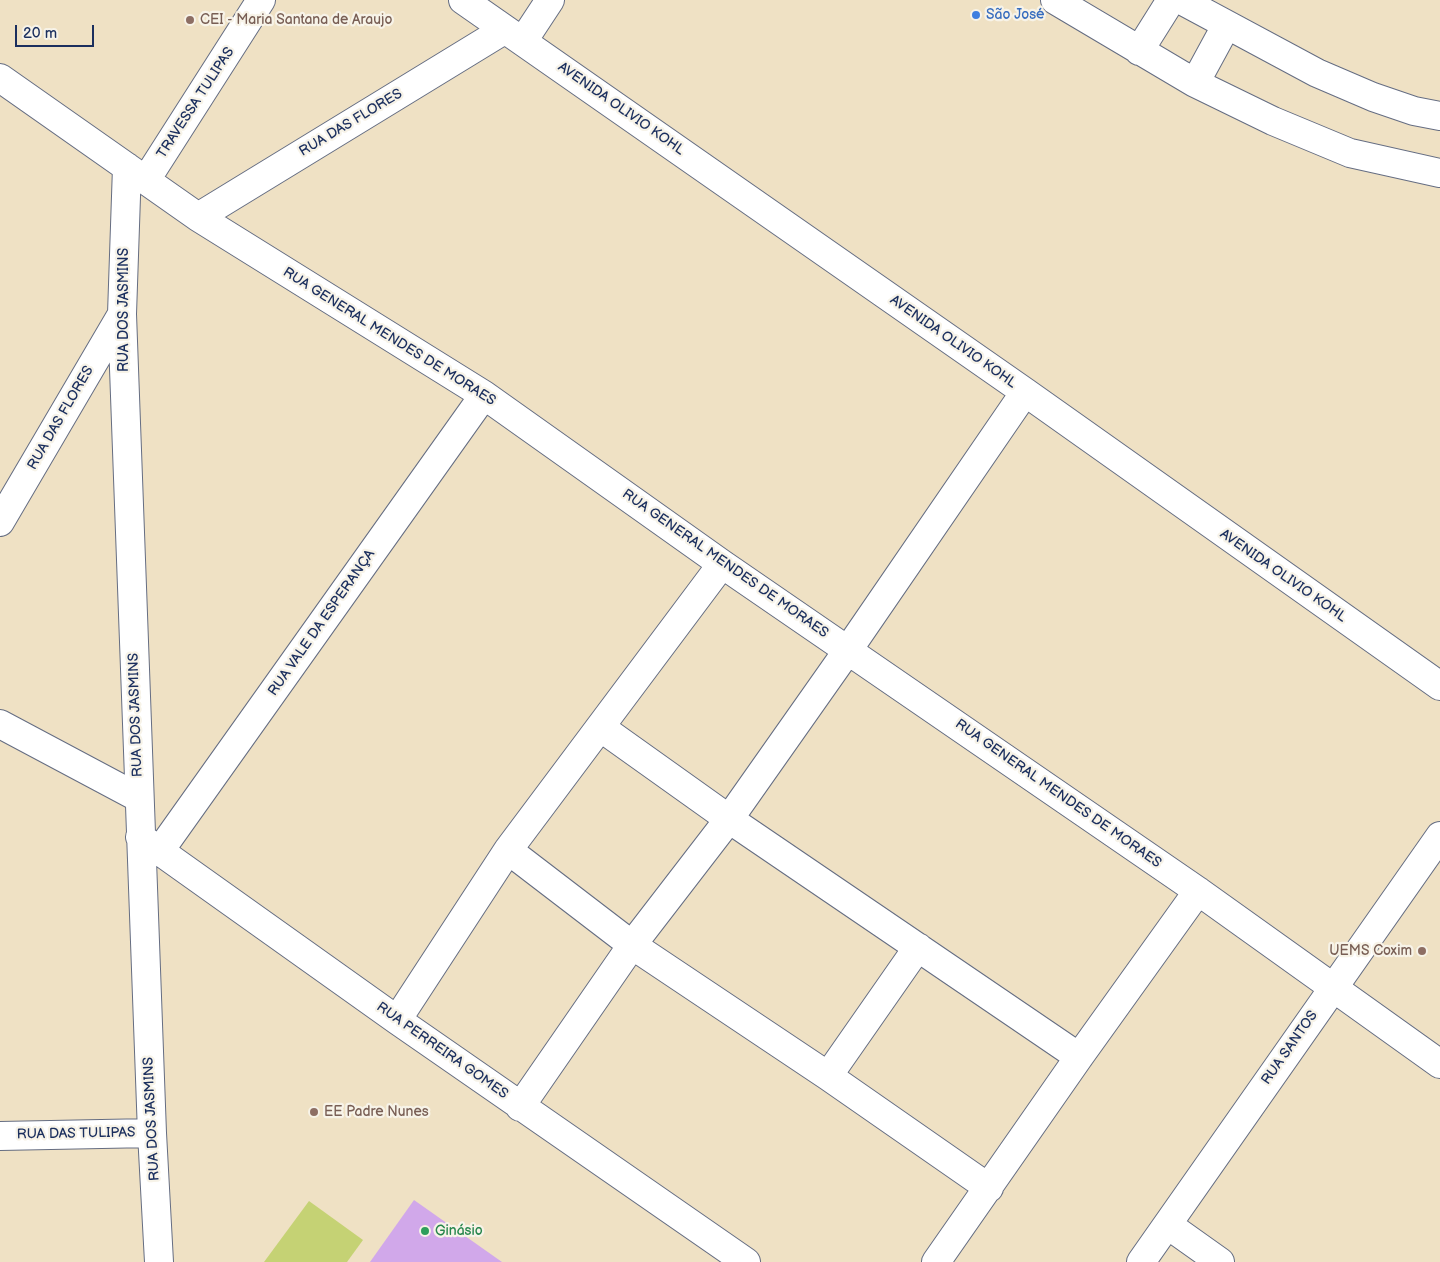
<!DOCTYPE html>
<meta charset="utf-8">
<style>
body{margin:0}
#map{position:relative;width:1440px;height:1262px;overflow:hidden;background:#efe1c4;font-family:"Balsamiq Sans",sans-serif}
canvas{display:block}
.scale{position:absolute;left:15px;top:25px;width:79px;height:22px;box-sizing:border-box;border:2px solid #1b2f5e;border-top:0;padding-left:6px;font-size:15px;line-height:18px;white-space:nowrap;color:#1b2f5e;-webkit-text-stroke:4px #f7f3e8;paint-order:stroke}
</style>
<div id="map">
<canvas width="1440" height="1262"></canvas>
<div class="scale">20 m</div>
</div>
<script>
const ctx = document.querySelector('canvas').getContext('2d');
ctx.lineJoin = 'round';
function fill(path, color) { ctx.fillStyle = color; ctx.fill(path, 'evenodd'); }
const shape = rows => new Path2D(rows.map(r => 'M' + r).join(''));
function trace(path, color, width, dash) { ctx.strokeStyle = color; ctx.lineWidth = width; ctx.lineCap = dash ? 'butt' : 'round'; ctx.setLineDash(dash || []); ctx.stroke(path); }
function write(font, color, halo, rows, align = 'center') {
  ctx.font = font + ' "Balsamiq Sans",sans-serif'; ctx.lineWidth = 4.5; ctx.setLineDash([]); ctx.textBaseline = 'middle'; ctx.strokeStyle = halo; ctx.fillStyle = color; for (const [text, x, y, turn = 0] of rows) {
    ctx.save(); ctx.translate(x, y); ctx.rotate((+turn || 0) * Math.PI / 180); ctx.textAlign = isNaN(turn) ? turn : align; if (halo) ctx.strokeText(text, 0, 0); ctx.fillText(text, 0, 0); ctx.restore();
  }
}
const green = shape([
 [309,1201,363,1240,347,1262,264,1262]
]);
const building = shape([
 [414,1200,502,1262,370,1262]
]);
const minor = shape([
 [463,0,1025,392,1440,686],
 [1055,0,1195,83,1273,121,1350,153,1440,173],
 [1181,0,1317,73,1373,97,1414,111,1440,116],
 [523,41,550,0],
 [1139,51,1171,0],
 [0,78,198,217,484,395,722,564,1198,891,1440,1064],
 [1195,83,1226,26],
 [127,167,122,314,152,1133,159,1262],
 [146,180,261,0],
 [198,217,504,30],
 [0,522,122,314],
 [0,724,139,798],
 [600,727,729,819,1079,1057],
 [140,837,397,1020,746,1262],
 [508,850,632,945,828,1076,989,1188],
 [159,852,484,395],
 [397,1020,508,850,722,564],
 [828,1076,918,947],
 [520,1107,632,945,729,819,848,650,1025,392],
 [0,1136,152,1133],
 [1168,1225,1220,1262],
 [936,1262,1079,1057,1198,891],
 [1141,1262,1440,836]
]);
const markers = [
 [976,15,5,"#3f7fe0"],
 [190,20,5,"#8d6e63"],
 [1422,951,5,"#8d6e63"],
 [314,1112,5,"#8d6e63"],
 [425,1231,5,"#2e9e5b"]
];
const shopNames = [
 ["São José",986,15]
];
const educationNames = [
 ["CEI - Maria Santana de Araujo",200,20],
 ["UEMS Coxim",1412,951,"right"],
 ["EE Padre Nunes",324,1112]
];
const streetNames = [
 ["TRAVESSA TULIPAS",196,103,-57],
 ["AVENIDA OLIVIO KOHL",621,109,35],
 ["RUA DAS FLORES",351,123,-31],
 ["RUA DOS JASMINS",124,310,-90],
 ["RUA GENERAL MENDES DE MORAES",389,337,32],
 ["AVENIDA OLIVIO KOHL",953,342,35],
 ["RUA DAS FLORES",61,418,-60],
 ["RUA GENERAL MENDES DE MORAES",725,564,35],
 ["AVENIDA OLIVIO KOHL",1283,576,35],
 ["RUA VALE DA ESPERANÇA",322,623,-55],
 ["RUA DOS JASMINS",136,715,-92],
 ["RUA GENERAL MENDES DE MORAES",1058,794,35],
 ["RUA SANTOS",1290,1048,-55],
 ["RUA PERREIRA GOMES",442,1051,35],
 ["RUA DOS JASMINS",152,1119,-93],
 ["RUA DAS TULIPAS",76,1134,-1]
];
const leisureNames = [
 ["Ginásio",435,1231]
];
fill(green, '#c5d274');
fill(building, '#d1a8ea');
trace(minor, '#656d82', 30);
trace(minor, '#fff', 28);
for (const [x, y, r, color] of markers) { const dot = new Path2D(); dot.arc(x, y, r, 0, 2 * Math.PI); ctx.fillStyle = color; ctx.fill(dot); trace(dot, '#f7f3e8', 2); }
write('14px', '#366cbe', '#f7f3e8', shopNames, 'left');
write('14px', '#785e54', '#f7f3e8', educationNames, 'left');
write('14px', '#1b2f5e', '#f7f3e8', streetNames);
write('14px', '#27864d', '#f7f3e8', leisureNames, 'left');
</script>
